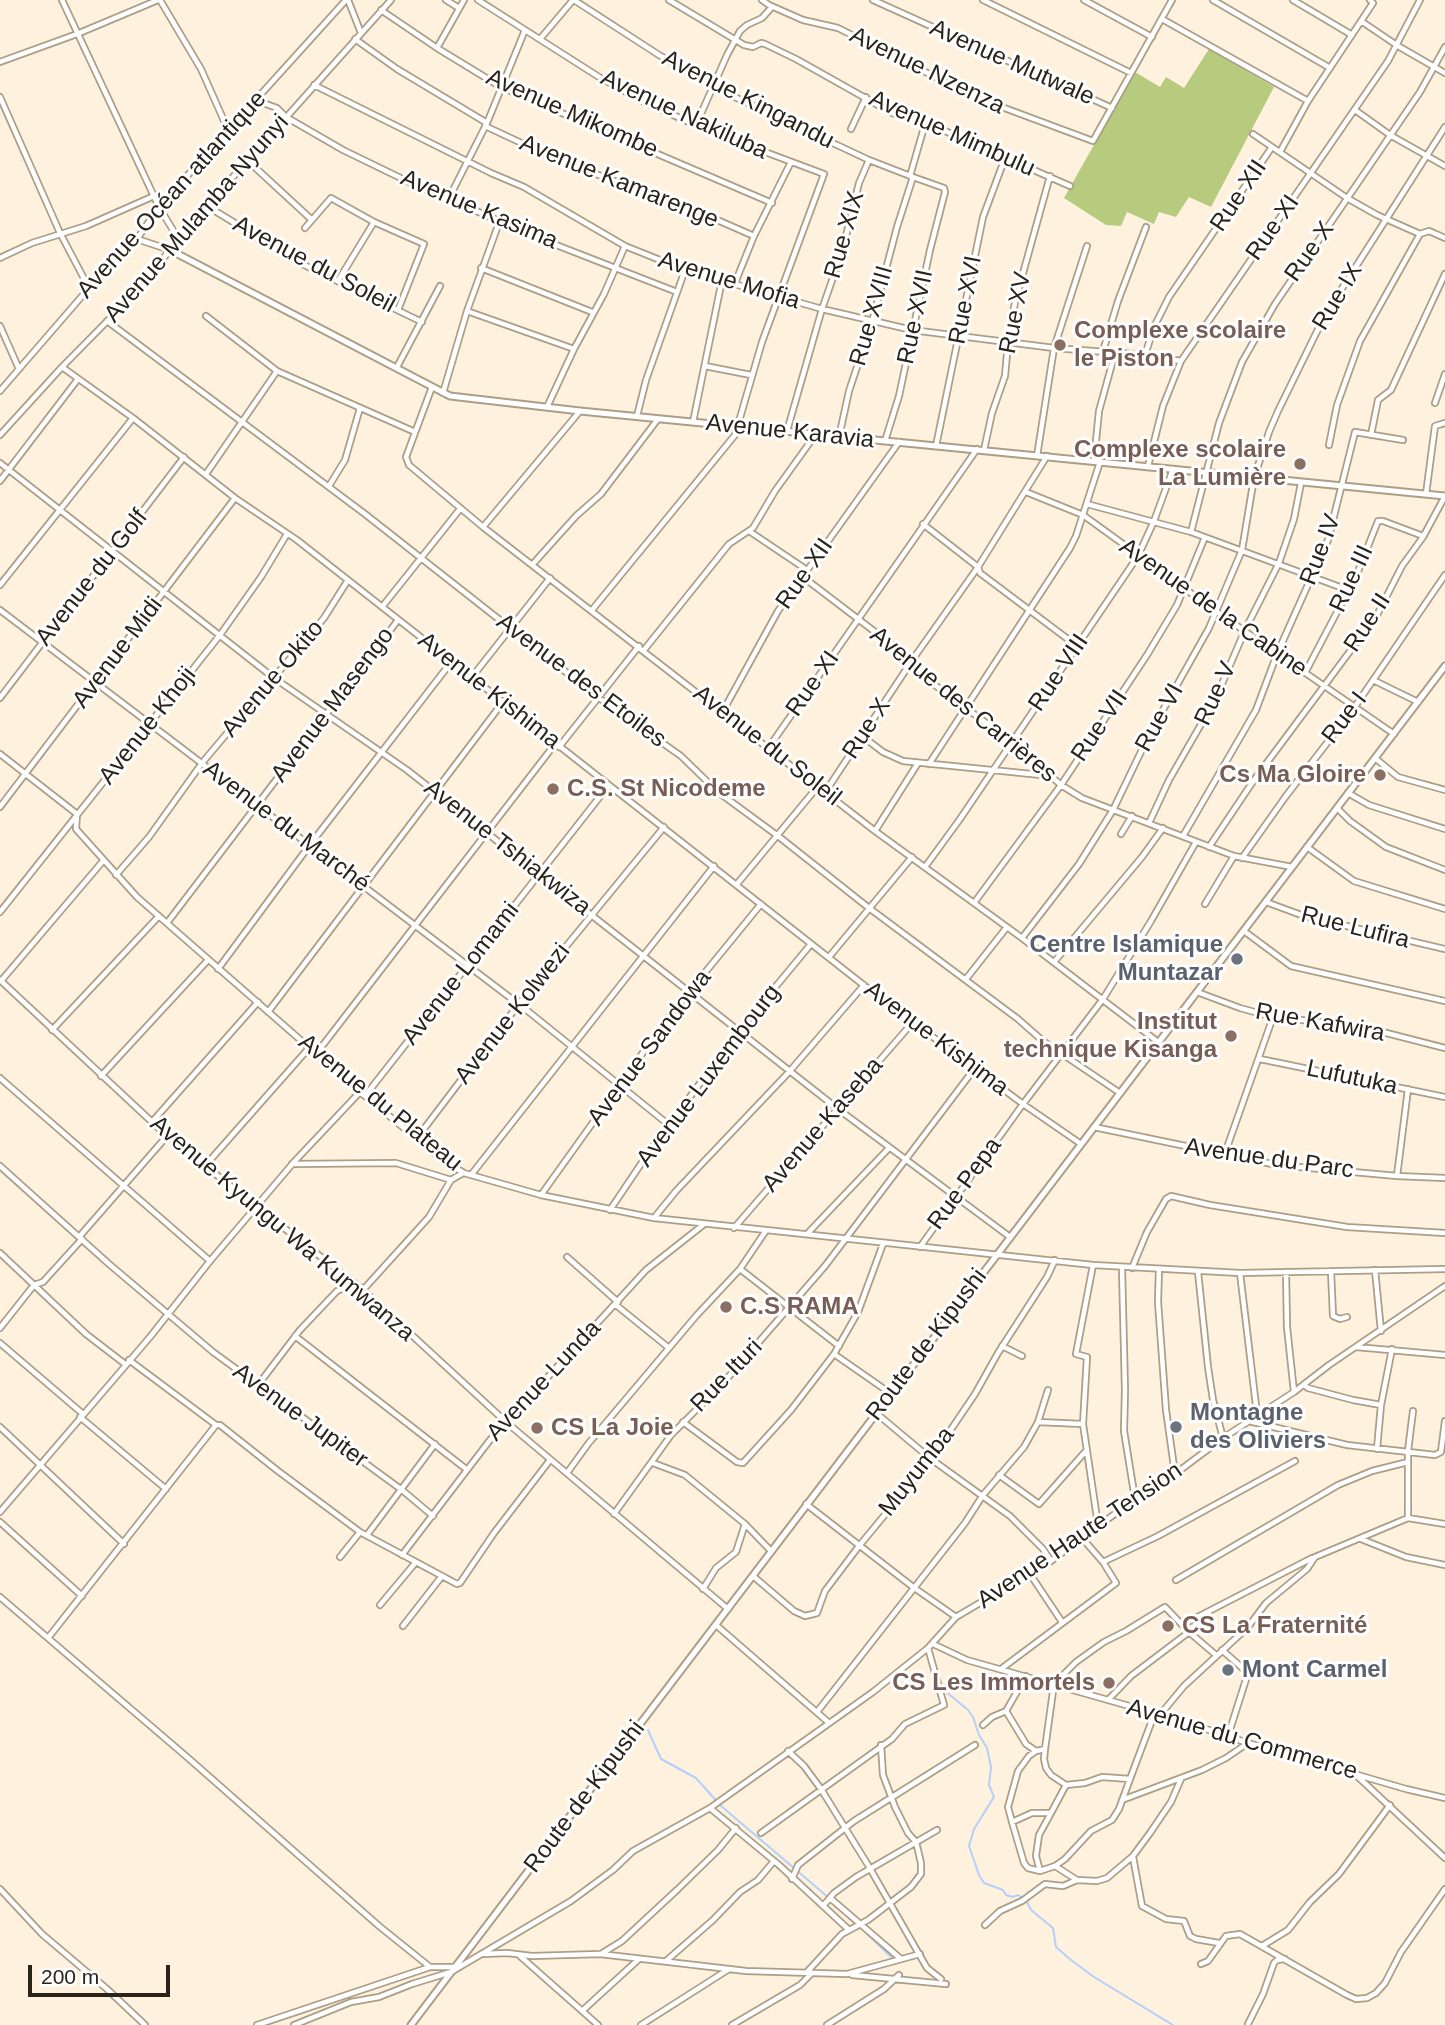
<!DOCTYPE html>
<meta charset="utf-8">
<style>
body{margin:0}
#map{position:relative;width:1445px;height:2025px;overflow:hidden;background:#fef1de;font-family:Arial,sans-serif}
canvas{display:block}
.scale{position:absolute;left:28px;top:1965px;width:142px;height:32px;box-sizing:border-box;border:4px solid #29231a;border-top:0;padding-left:9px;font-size:21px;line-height:24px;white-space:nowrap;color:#29231a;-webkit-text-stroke:5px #fff;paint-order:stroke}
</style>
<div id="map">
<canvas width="1445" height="2025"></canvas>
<div class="scale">200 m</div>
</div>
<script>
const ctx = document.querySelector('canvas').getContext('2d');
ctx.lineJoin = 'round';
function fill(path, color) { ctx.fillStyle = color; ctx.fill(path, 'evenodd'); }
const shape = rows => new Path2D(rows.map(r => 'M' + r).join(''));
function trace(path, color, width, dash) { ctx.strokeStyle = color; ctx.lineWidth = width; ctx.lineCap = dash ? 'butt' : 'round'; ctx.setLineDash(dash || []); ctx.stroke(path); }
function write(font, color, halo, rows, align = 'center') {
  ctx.font = font + ' Arial,sans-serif'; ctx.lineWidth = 6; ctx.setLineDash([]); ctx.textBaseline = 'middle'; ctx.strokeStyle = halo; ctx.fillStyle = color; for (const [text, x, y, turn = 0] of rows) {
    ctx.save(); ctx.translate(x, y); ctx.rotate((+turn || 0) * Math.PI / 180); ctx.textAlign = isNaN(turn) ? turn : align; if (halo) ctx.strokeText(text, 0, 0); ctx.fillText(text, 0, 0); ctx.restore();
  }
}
const green = shape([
 [1209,49,1274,87,1211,207,1189,197,1176,217,1159,212,1154,224,1127,212,1121,226,1106,225,1064,198,1135,72,1160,87,1166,77,1184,88]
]);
const stream = shape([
 [945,1691,968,1710,973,1717,979,1735,987,1748,991,1767,989,1785,994,1797,974,1829,969,1846,979,1875,984,1883,1003,1890,1006,1895,1013,1897,1018,1895,1026,1900,1031,1910,1053,1928,1056,1947,1071,1960,1094,1977,1173,2025],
 [648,1730,661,1759,696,1778,720,1805,829,1898],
 [858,1925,892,1958,890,1952,889,1955]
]);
const street = shape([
 [62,0,159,207,179,240],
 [160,0,201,69,229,132],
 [348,0,361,33],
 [446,0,459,8],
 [478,0,599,77,644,102,709,131,824,174,762,342,735,435,592,610],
 [574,0,659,55,724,92,869,160,913,177,897,227,872,322,849,391,839,437],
 [669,0,744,45,753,47,761,43,765,44,796,59,892,113,936,127,1070,186],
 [762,0,769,5,803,20,838,28,975,97,1093,141,1172,0],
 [873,0,1112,108],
 [983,0,1131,73],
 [1084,0,1152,37],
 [1213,0,1330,68],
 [1293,0,1352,35],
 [381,10,437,48,501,87,772,203],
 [1162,19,1308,101],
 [1361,21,1398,46,1445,73],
 [355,39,397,69,487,123],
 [540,39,573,0],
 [437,48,464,0],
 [0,62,77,34,158,0],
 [314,85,491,173,524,187,625,246,685,270,822,309,912,330,1054,348,1145,355,1181,361],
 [0,97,60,233,89,288],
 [255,100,277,108,286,117,343,150,411,183,546,241,677,292],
 [1355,110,1390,135,1445,166],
 [696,125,727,55,740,31,747,25,762,18,772,7],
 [485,126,560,161,692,209,754,236],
 [851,129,866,97],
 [1253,134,1347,198,1377,215,1420,234,1429,231,1445,238],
 [1280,152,1308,101,1373,3,1370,0],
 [247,160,312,220],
 [910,176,925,124],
 [449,198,487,123,525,30],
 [207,206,300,263,422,322],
 [305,228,331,198,374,222,424,244,398,310],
 [137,239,170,250],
 [0,258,32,243,86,226,154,196],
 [481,268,592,312],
 [338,281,374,222],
 [735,283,754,236,791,162],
 [467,311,574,349],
 [206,316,277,371,415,432],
 [107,321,365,514,599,698,681,756,718,792,778,836,869,908,1018,1019,1043,1041,1120,1093],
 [0,326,19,369],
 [1103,351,1118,301,1146,227],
 [1145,355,1154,327,1169,297,1272,147],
 [705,366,751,375],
 [62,367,133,418,235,498,297,540,875,994,1023,1104,1081,1144],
 [397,367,440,286],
 [432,387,406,457,409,465,483,527,875,831,1022,938,1158,1042],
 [0,391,89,288,137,239,159,207,346,0],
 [443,393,467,311,500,220],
 [1435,403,1445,374],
 [547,407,574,349,604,294,625,246],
 [637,416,646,380,685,270],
 [693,422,722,280],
 [787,431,822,309,842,252,859,183,869,160],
 [0,435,62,367,130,298,207,206,391,0],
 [1371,435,1378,400,1391,390,1445,274],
 [885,441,899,396,930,250,945,192,944,188,913,177],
 [1329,445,1337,405,1360,341,1420,234],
 [936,446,983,217,1005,158],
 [984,450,992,413,1005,376,1008,343,1015,302,1050,176],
 [1037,456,1054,348,1087,246],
 [1094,461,1099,411,1115,353],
 [0,463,274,678,407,770,838,1109,1010,1237],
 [1148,466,1163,406,1181,361,1388,61,1420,0],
 [206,474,277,371],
 [0,481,78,379],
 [329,486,345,460,360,408],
 [1026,492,1083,515,1217,612,1394,734],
 [1426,494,1435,426,1445,423],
 [1087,504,1191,532,1348,590],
 [923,524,978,567,980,573,1077,646],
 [483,527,580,411],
 [749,531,807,570],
 [1191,532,1219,423,1242,362,1275,304,1420,92,1445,47],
 [532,565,576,516,601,494,658,419],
 [803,577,904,654,913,669,1012,742,1061,785,1082,798,1234,856,1292,867],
 [0,585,133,418],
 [382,607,460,509],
 [0,610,529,1012,669,1125],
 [644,650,729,544,753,528,775,491,816,434],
 [1305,673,1357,574,1378,521,1383,521,1423,536],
 [472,677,550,578],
 [1373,680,1418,702],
 [0,698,184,457],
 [723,711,778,611,899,442],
 [862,736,883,752,903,761,1051,776],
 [559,747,639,646],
 [769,747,977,449],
 [0,754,77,814,76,829,137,897,360,1092,444,1161,464,1173,541,1195,654,1218,1093,1265,1240,1273,1445,1269],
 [1375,758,1398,777,1445,790],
 [929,764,1070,548,1076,536,1100,462],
 [826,791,913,659,978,567,1047,456],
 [1348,793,1369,805,1445,829],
 [0,807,235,498],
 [1337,808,1350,821,1386,847,1445,870],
 [1149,823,1169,780,1215,700,1245,630,1279,563,1294,519,1301,483],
 [875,831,918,763],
 [1121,834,1132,816],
 [1183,836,1256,710,1277,654,1328,540,1355,432,1403,440],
 [1209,847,1254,780,1377,615,1402,566,1423,537,1445,496],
 [1307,847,1354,881,1445,909],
 [1242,858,1286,796,1354,708,1445,575],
 [925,867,960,819,1138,556,1154,521,1173,469],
 [116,875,149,837,202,763,324,618,348,580],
 [737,884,819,785],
 [1266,902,1304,916,1445,949],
 [974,903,1061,785,1147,655,1177,605,1205,537],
 [1205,904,1234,856],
 [0,912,220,635,261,577,287,534],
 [167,923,398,620],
 [1244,931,1291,966,1445,1001],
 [1022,938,1079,864,1113,810,1150,733,1209,628,1242,550,1254,478,1269,432,1278,411,1325,315,1445,127],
 [829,957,912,857],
 [1054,962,1142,857,1163,828],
 [218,969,309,846,452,661],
 [966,979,1007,927],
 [0,980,167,1136,363,1290,506,1422,728,1609],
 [1,981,103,861],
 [1197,992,1240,1008,1273,1017,1359,1026,1445,1048],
 [268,1012,503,702],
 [52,1030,159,916],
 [316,1054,555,744],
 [1260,1059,1445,1097],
 [101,1076,208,960],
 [0,1078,210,1261],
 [365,1096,609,785],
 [152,1122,258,1002],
 [1094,1127,1277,1165,1397,1176,1445,1178],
 [417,1138,518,1005,664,827],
 [1224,1156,1273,1017],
 [292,1164,396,1163,451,1180],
 [0,1166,109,1264,213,1352,402,1490,433,1516],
 [204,1167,309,1048],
 [471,1175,714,866],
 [1397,1176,1408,1089],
 [541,1195,667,1019,761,904],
 [610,1210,649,1152,738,1032,811,944],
 [654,1218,676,1191,789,1072,864,985],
 [734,1228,913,1022],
 [765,1232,740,1269,839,1346],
 [807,1234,889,1148],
 [79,1237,167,1136],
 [920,1247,1023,1104,1103,999,1151,921,1196,842],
 [0,1253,86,1334,125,1364],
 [567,1257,618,1302],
 [1093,1265,1076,1354,1087,1357,1083,1424,1098,1525],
 [1122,1268,1125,1390,1124,1431,1135,1499],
 [1132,1268,1147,1232,1166,1199,1171,1196,1210,1205,1347,1227,1445,1233],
 [1159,1269,1158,1302,1166,1410,1175,1474],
 [1375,1270,1381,1331],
 [1331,1271,1333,1316,1340,1319,1347,1317],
 [1198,1272,1208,1367,1213,1400,1223,1438],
 [1286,1272,1287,1327,1294,1392],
 [1240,1273,1257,1414],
 [616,1305,669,1348],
 [0,1328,34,1285,43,1282,82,1239],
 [295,1336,466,1469],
 [0,1343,83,1414],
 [1002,1346,1022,1356],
 [1356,1347,1445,1355],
 [834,1354,858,1312,883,1244],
 [129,1360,216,1425,220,1425,278,1471,360,1532,457,1584,460,1583,494,1533,550,1460],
 [258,1385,300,1330,337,1291,346,1287,363,1290,429,1217,451,1180,463,1173],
 [1304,1385,1308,1388,1353,1400,1381,1405],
 [876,1413,931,1459,1010,1516,1043,1549,1051,1561],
 [80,1417,166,1489],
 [1249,1421,1347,1445,1435,1455,1441,1452,1445,1421],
 [683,1422,737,1462,743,1463,791,1410,834,1354,890,1393],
 [1038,1422,1083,1424],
 [0,1427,124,1544],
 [1377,1449,1381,1405,1392,1349],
 [653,1463,685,1475,745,1524,771,1551],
 [567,1473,588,1444,696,1316,740,1269],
 [999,1475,1039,1504,1085,1452],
 [806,1504,913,1587,956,1617],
 [0,1512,150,1337,210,1261,294,1162,360,1092],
 [614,1514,671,1435,724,1382,825,1266,975,1068],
 [1408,1518,1408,1451,1413,1411],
 [0,1522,82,1596],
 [367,1535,435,1444],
 [1361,1539,1406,1557,1445,1565],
 [402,1555,490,1440,646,1270,703,1225],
 [340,1557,360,1532],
 [1103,1562,1158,1536,1295,1461],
 [1030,1574,1062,1622],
 [753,1576,794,1611,805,1616,817,1613,825,1591,859,1546,931,1459,975,1394,998,1353,1047,1277,1055,1260],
 [1176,1580,1338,1485,1372,1471,1408,1462],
 [703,1589,716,1568,736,1552,745,1524],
 [0,1597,187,1757,379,1926,430,1967],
 [380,1605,416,1562],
 [716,1625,828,1722],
 [1182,1625,1312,1558],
 [403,1626,442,1576],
 [48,1638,216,1425],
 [933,1644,967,1660,1182,1721,1248,1743,1406,1789,1445,1798],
 [1222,1650,1248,1673,1228,1736],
 [1001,1669,1116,1583,1103,1562,1082,1538],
 [1108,1700,1131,1676,1189,1632],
 [1006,1711,1026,1744,1036,1751],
 [817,1712,965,1523,983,1495,1024,1447,1038,1422,1048,1390],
 [1154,1715,1130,1779,1102,1777,1085,1783,1066,1785,1051,1813,1032,1813,1012,1822,1008,1807,1018,1771,1029,1756,1036,1751,1045,1749,1054,1684,1076,1662,1104,1642,1126,1631,1165,1607,1189,1632,1216,1655],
 [1159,1716,1184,1686,1248,1627,1266,1603,1307,1569,1315,1557,1408,1518,1445,1524],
 [983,1725,992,1717,1006,1711,1026,1676],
 [1045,1749,1044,1759,1046,1768,1051,1775,1066,1785],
 [788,1751,804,1766,821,1789,868,1865,927,1968,941,1979],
 [1356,1775,1445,1858],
 [1122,1800,1202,1770,1226,1758,1248,1743],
 [710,1808,779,1865,848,1929],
 [1012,1822,1024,1863,1028,1868,1040,1871,1055,1866,1065,1859,1091,1831,1112,1820,1119,1809,1130,1779],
 [761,1833,892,1739,905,1724,944,1705,928,1648],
 [1133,1857,1142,1906,1166,1919,1184,1921,1190,1936,1196,1939,1219,1943],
 [1055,1866,1077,1880,1097,1881,1107,1878,1133,1856,1150,1833,1171,1802,1181,1779],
 [1040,1871,1036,1856,1039,1835,1051,1813],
 [792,1879,798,1865,854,1821,975,1745],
 [0,1889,42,1934,107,1989,145,2025],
 [830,1898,901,1959],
 [823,1906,834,1893,856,1877,937,1830],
 [985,1925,1000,1911,1022,1901,1045,1884,1063,1886,1077,1880],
 [1262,1946,1288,1930,1310,1902,1339,1874,1390,1805],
 [484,1954,507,1953,532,1956,600,1954,746,1971,847,1974,920,1954],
 [601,1954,622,1941,678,1889,718,1850,736,1828],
 [520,1956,598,2025],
 [666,1961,713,1920,740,1892,758,1880,774,1861],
 [1201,1964,1208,1961,1226,1936,1240,1934,1347,1995,1356,1999,1367,1998,1376,1993,1385,1983,1401,1952,1445,1889],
 [807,1972,842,1934,868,1920,911,1887,921,1874,921,1863,916,1842,908,1833,895,1807,883,1775,881,1745],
 [852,1975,946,1984],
 [582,2011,639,1959],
 [1248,2024,1263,1994,1274,1963,1277,1960,1285,1959],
 [257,2025,430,1967,455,1967],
 [294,2025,351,2002,379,1997,412,1984,451,1972,571,1901,613,1870,633,1851,710,1808,873,1692,928,1648,956,1617,1051,1561,1135,1499,1175,1474,1223,1438,1294,1392,1329,1365,1445,1286],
 [641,2025,729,1969],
 [732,2025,800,1985,812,1973],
 [827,2025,884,1989,899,1975]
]);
const secondary = shape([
 [170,250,450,396,580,411,1445,496],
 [411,2025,1445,666]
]);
const markers = [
 [1060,345,7,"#8d6e63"],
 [1300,464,7,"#8d6e63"],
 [1380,775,7,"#8d6e63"],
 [553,789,7,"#8d6e63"],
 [1237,959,7,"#6b7280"],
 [1231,1036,7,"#8d6e63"],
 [726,1307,7,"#8d6e63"],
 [1176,1427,7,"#6b7280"],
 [537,1428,7,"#8d6e63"],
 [1168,1626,7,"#8d6e63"],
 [1228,1670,7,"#6b7280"],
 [1109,1683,7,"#8d6e63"]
];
const streetNames = [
 ["Avenue Mutwale",1012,63,24],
 ["Avenue Nzenza",927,71,26],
 ["Avenue Kingandu",748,100,27],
 ["Avenue Mikombe",572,114,24],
 ["Avenue Nakiluba",684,115,25],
 ["Avenue Mimbulu",952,134,24],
 ["Avenue Kamarenge",619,182,22],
 ["Avenue Océan atlantique",172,195,-48],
 ["Rue XII",1239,196,-56],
 ["Avenue Kasima",479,210,23],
 ["Avenue Mulamba Nyunyi",197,219,-49],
 ["Rue XI",1273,228,-55],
 ["Rue XIX",845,235,-74],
 ["Rue X",1310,252,-55],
 ["Avenue du Soleil",314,265,28],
 ["Avenue Mofia",729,281,17],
 ["Rue IX",1338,297,-59],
 ["Rue XVI",966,300,-79],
 ["Rue XV",1016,313,-79],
 ["Rue XVIII",872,316,-74],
 ["Rue XVII",916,317,-78],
 ["Avenue Karavia",790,432,6],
 ["Rue IV",1321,550,-69],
 ["Rue XII",805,574,-55],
 ["Avenue du Golf",92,578,-52],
 ["Rue III",1352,579,-65],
 ["Avenue de la Cabine",1213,608,35],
 ["Rue II",1368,623,-57],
 ["Avenue Midi",118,653,-53],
 ["Rue VIII",1059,673,-56],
 ["Avenue Okito",273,679,-50],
 ["Avenue des Etoiles",581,681,37],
 ["Rue XI",813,684,-55],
 ["Avenue Kishima",489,691,38],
 ["Rue V",1216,694,-65],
 ["Avenue Masengo",333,705,-53],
 ["Avenue des Carrières",963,705,39],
 ["Rue VI",1160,718,-61],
 ["Rue I",1345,718,-53],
 ["Avenue Khoji",148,726,-52],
 ["Rue VII",1100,726,-56],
 ["Rue X",867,729,-57],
 ["Avenue du Soleil",767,746,38],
 ["Avenue du Marché",286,827,37],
 ["Avenue Tshiakwiza",507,848,38],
 ["Rue Lufira",1355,928,14],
 ["Avenue Lomami",461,974,-52],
 ["Avenue Kolwezi",513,1014,-52],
 ["Rue Kafwira",1320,1023,10],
 ["Avenue Kishima",936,1039,37],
 ["Avenue Sandowa",650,1048,-53],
 ["Avenue Luxembourg",709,1076,-53],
 ["Lufutuka",1352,1078,12],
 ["Avenue du Plateau",380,1103,39],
 ["Avenue Kaseba",823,1125,-49],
 ["Avenue du Parc",1269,1159,8],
 ["Rue Pepa",965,1184,-54],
 ["Avenue Kyungu Wa Kumwanza",282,1229,40],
 ["Route de Kipushi",927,1345,-53],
 ["Rue Ituri",727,1376,-46],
 ["Avenue Lunda",544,1381,-47],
 ["Avenue Jupiter",300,1416,36],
 ["Muyumba",917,1472,-52],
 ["Avenue Haute Tension",1080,1536,-34],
 ["Avenue du Commerce",1242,1740,16],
 ["Route de Kipushi",585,1797,-53]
];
const educationNames = [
 ["Complexe scolaire",1074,331],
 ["le Piston",1074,359],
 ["Complexe scolaire",1286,450,"right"],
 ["La Lumière",1286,478,"right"],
 ["Cs Ma Gloire",1366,775,"right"],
 ["C.S. St Nicodeme",567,789],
 ["Institut",1217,1022,"right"],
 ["technique Kisanga",1217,1050,"right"],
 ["C.S RAMA",740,1307],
 ["CS La Joie",551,1428],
 ["CS La Fraternité",1182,1626],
 ["CS Les Immortels",1095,1683,"right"]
];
const worshipNames = [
 ["Centre Islamique",1223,945,"right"],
 ["Muntazar",1223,973,"right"],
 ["Montagne",1190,1413],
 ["des Oliviers",1190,1441],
 ["Mont Carmel",1242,1670]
];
fill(green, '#b6cb7d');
trace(stream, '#b5cffb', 2);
trace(street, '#ac9e87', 8);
trace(secondary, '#ac9e87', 9);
trace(street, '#fff', 4.5);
trace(secondary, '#fff', 5);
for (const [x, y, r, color] of markers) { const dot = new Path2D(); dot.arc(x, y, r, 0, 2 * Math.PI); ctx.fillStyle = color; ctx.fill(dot); trace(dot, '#fff', 2.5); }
write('24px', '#29231a', '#fff', streetNames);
write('bold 24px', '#785e54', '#fff', educationNames, 'left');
write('bold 24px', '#5b616d', '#fff', worshipNames, 'left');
</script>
